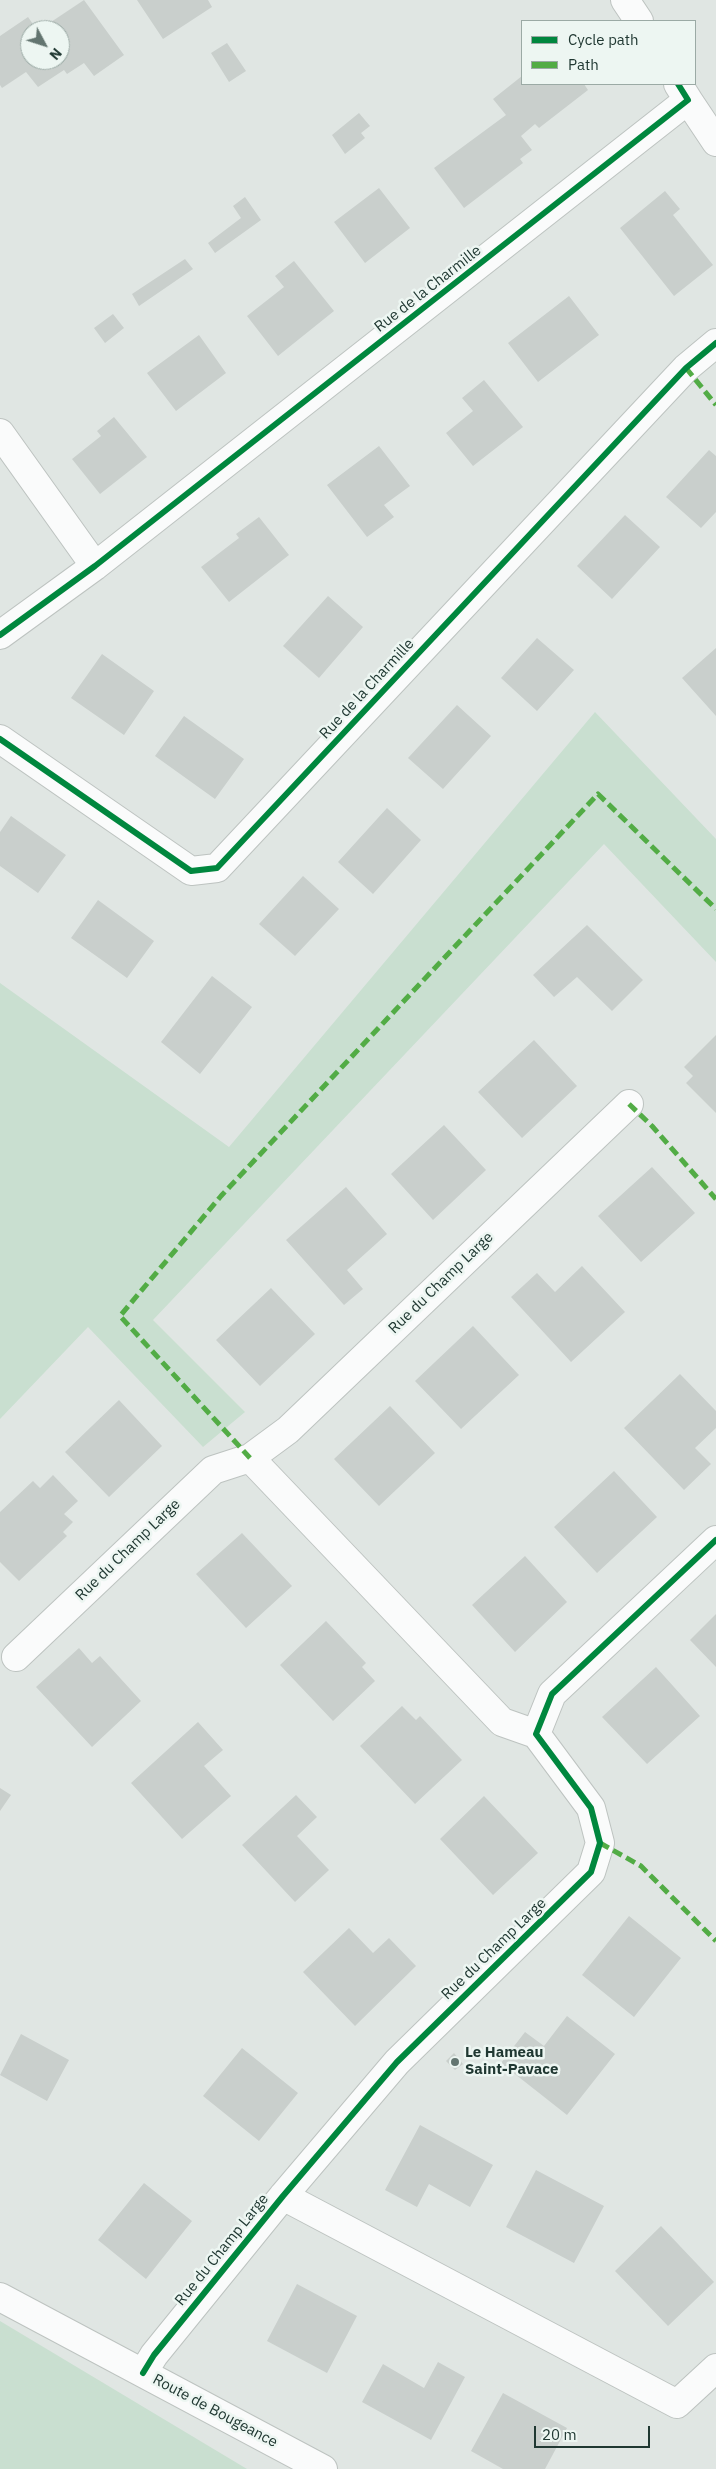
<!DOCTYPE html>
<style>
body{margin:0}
#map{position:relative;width:716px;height:2469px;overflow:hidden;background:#e0e6e3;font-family:"IBM Plex Sans",sans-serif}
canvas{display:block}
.legend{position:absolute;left:521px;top:20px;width:175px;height:65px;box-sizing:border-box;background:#edf6f2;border:1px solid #9baaa5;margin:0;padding:6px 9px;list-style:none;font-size:15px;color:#203832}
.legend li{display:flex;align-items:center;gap:10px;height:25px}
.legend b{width:25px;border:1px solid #9baaa5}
.north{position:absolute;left:20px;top:20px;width:50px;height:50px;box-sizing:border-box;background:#edf6f2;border:1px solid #9baaa5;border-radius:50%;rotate:130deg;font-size:14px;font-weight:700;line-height:20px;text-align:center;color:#203832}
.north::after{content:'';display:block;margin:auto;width:18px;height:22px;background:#637570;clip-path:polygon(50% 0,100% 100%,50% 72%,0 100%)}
.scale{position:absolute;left:534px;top:2426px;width:116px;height:22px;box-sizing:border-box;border:2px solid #203832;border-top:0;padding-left:6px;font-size:15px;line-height:18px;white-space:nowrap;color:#203832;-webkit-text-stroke:4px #edf6f2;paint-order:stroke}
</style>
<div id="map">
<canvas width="716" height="2469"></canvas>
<ul class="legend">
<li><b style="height:6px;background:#00873e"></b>Cycle path</li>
<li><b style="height:6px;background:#52ac45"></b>Path</li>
</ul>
<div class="north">N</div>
<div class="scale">20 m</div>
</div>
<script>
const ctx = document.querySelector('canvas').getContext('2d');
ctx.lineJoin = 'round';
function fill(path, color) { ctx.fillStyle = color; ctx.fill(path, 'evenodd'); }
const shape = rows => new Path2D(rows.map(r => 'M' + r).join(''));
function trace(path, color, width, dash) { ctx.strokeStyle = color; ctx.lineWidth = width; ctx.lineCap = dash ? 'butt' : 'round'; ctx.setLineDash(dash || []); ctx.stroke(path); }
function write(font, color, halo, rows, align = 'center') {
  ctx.font = font + ' "IBM Plex Sans",sans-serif'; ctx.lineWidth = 5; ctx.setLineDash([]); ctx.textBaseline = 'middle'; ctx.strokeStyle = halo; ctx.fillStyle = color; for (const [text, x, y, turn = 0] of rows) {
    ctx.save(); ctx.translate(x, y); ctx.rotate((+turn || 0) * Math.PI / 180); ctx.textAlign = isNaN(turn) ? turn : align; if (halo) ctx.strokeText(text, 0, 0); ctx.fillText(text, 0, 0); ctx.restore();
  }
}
const green = shape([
 [595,712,716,839,716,962,604,844,153,1320,245,1412,203,1447,88,1327,0,1419,0,983,229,1147],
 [0,2321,247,2469,0,2469]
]);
const building = shape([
 [84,0,124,55,94,76,84,63,67,74,64,70,38,87,26,72,2,88,0,85,0,36,28,17,37,30,30,30,30,60,60,60,60,30,39,30],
 [137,0,208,0,212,7,163,39],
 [227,43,246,71,229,82,211,53],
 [522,76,522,84,584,84,588,90,539,128,535,124,521,136,532,150,520,159,523,163,464,208,434,168,506,115,493,99],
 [359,113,370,126,361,133,365,138,345,154,332,135],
 [379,188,410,228,365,263,334,222],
 [665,191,680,209,673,215,713,265,674,296,620,228],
 [245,197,261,220,215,253,208,243,241,218,233,206],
 [185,259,193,269,139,306,132,294],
 [294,261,334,311,278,356,247,316,284,287,275,276],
 [569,296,599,335,538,382,508,343],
 [113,314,124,328,105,343,94,328],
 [199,335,226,373,176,411,147,373],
 [484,380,523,427,473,466,446,433,473,411,462,398],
 [114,417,147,457,100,494,72,459,101,436,97,431],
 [379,446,410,486,384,505,394,517,367,537,327,485],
 [709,450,716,456,716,512,701,528,666,497],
 [625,515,660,547,612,599,577,566],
 [259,517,289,555,229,602,201,567,239,538,236,534],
 [328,596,363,627,319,678,283,646],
 [537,638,574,670,537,711,501,678],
 [716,648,716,716,682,678],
 [102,654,154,691,124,735,71,698],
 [457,705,491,736,443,789,408,758],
 [184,716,244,759,215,799,155,756],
 [387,808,421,840,373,894,338,862],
 [11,816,66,855,38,893,0,866,0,832],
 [303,876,339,909,295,956,259,924],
 [98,900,154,941,127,978,71,938],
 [587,925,643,980,612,1011,577,977,554,997,533,975],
 [212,976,252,1007,200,1074,161,1042],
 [716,1035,716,1113,686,1083,693,1076,684,1067],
 [534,1040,577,1086,522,1138,478,1092],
 [444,1125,486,1170,433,1220,391,1174],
 [652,1167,695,1213,641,1262,598,1216],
 [346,1187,387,1234,347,1270,363,1289,344,1305,286,1240],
 [582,1266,625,1312,571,1362,511,1297,537,1273,555,1292],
 [271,1288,315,1334,260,1386,216,1340],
 [473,1326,519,1375,461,1429,415,1381],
 [680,1374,716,1411,716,1428,695,1448,711,1464,684,1490,624,1428],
 [119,1400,162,1446,109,1497,65,1452],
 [390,1406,435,1453,379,1506,334,1459],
 [614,1471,657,1517,597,1573,554,1527],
 [53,1475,78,1501,64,1514,73,1522,63,1532,67,1536,19,1581,0,1562,0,1512,33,1481,40,1488],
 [242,1533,292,1586,246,1628,196,1574],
 [525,1556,567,1602,515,1652,472,1605],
 [716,1614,716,1667,690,1640],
 [326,1621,366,1663,362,1667,375,1681,333,1721,280,1665],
 [79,1648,92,1663,100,1656,141,1701,92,1747,36,1687],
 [656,1667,700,1716,647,1764,602,1717],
 [402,1706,416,1720,420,1716,462,1760,415,1804,360,1746],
 [198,1722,223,1750,204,1766,231,1796,182,1839,131,1783],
 [0,1788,11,1795,0,1811],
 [296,1795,317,1817,297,1836,329,1870,295,1902,242,1845],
 [484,1796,538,1853,493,1895,440,1839],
 [629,1916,681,1958,634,2017,582,1975],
 [349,1928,373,1953,389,1938,416,1966,355,2026,303,1972],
 [567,2016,615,2054,567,2115,501,2063,525,2032,544,2046],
 [21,2034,69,2060,47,2101,0,2075],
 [242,2048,298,2093,259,2141,203,2096],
 [454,2053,463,2064,455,2070,446,2061],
 [420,2125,493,2165,470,2207,429,2184,417,2207,385,2190],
 [536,2170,604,2206,574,2263,506,2227],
 [144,2183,192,2221,146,2279,98,2240],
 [661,2226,714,2282,668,2326,615,2271],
 [297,2284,357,2316,327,2373,267,2341],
 [438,2362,465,2377,431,2440,362,2402,383,2364,424,2388],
 [503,2393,567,2428,545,2469,503,2469,471,2451]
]);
const street = shape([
 [625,0,639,21],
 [688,100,716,142],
 [0,433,95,566],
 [0,635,95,566,688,100,678,84],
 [0,739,191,871,217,868,686,368,716,343],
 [250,1458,502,1722,536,1734],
 [16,1657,213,1470,250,1458,288,1430,629,1104],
 [283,2196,677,2404,716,2368],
 [0,2297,323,2469],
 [143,2373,154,2355,283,2196,397,2062,591,1872,600,1843,591,1808,536,1734,552,1694,716,1540]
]);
const quiet = shape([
 [686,368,716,405],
 [629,1104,652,1126,716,1199],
 [250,1458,120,1316,221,1196,598,794,716,909],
 [600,1843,641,1866,716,1941]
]);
const cycleway = shape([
 [0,635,95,566,688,100,678,84],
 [0,739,191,871,217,868,686,368,716,343],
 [143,2373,154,2355,283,2196,397,2062,591,1872,600,1843,591,1808,536,1734,552,1694,716,1540]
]);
const markers = [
 [455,2062,5,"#637570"]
];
const streetNames = [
 ["Rue de la Charmille",428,289,-38],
 ["Rue de la Charmille",367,689,-47],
 ["Rue du Champ Large",441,1283,-44],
 ["Rue du Champ Large",128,1550,-44],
 ["Rue du Champ Large",494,1949,-44],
 ["Rue du Champ Large",222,2250,-51],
 ["Route de Bougeance",215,2411,28]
];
const poiNames = [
 ["Le Hameau",465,2053],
 ["Saint-Pavace",465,2070]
];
fill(green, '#c9dfd0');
fill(building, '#c9cfcc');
trace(street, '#bdc3c0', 30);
trace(street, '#fafbfb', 28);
trace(quiet, '#52ac45', 5, [10, 5]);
trace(cycleway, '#00873e', 6);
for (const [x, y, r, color] of markers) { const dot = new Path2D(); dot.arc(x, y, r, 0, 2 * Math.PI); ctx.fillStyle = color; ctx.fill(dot); trace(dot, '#edf6f2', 2); }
write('15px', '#203832', '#edf6f2', streetNames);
write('bold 15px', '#203832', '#edf6f2', poiNames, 'left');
</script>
